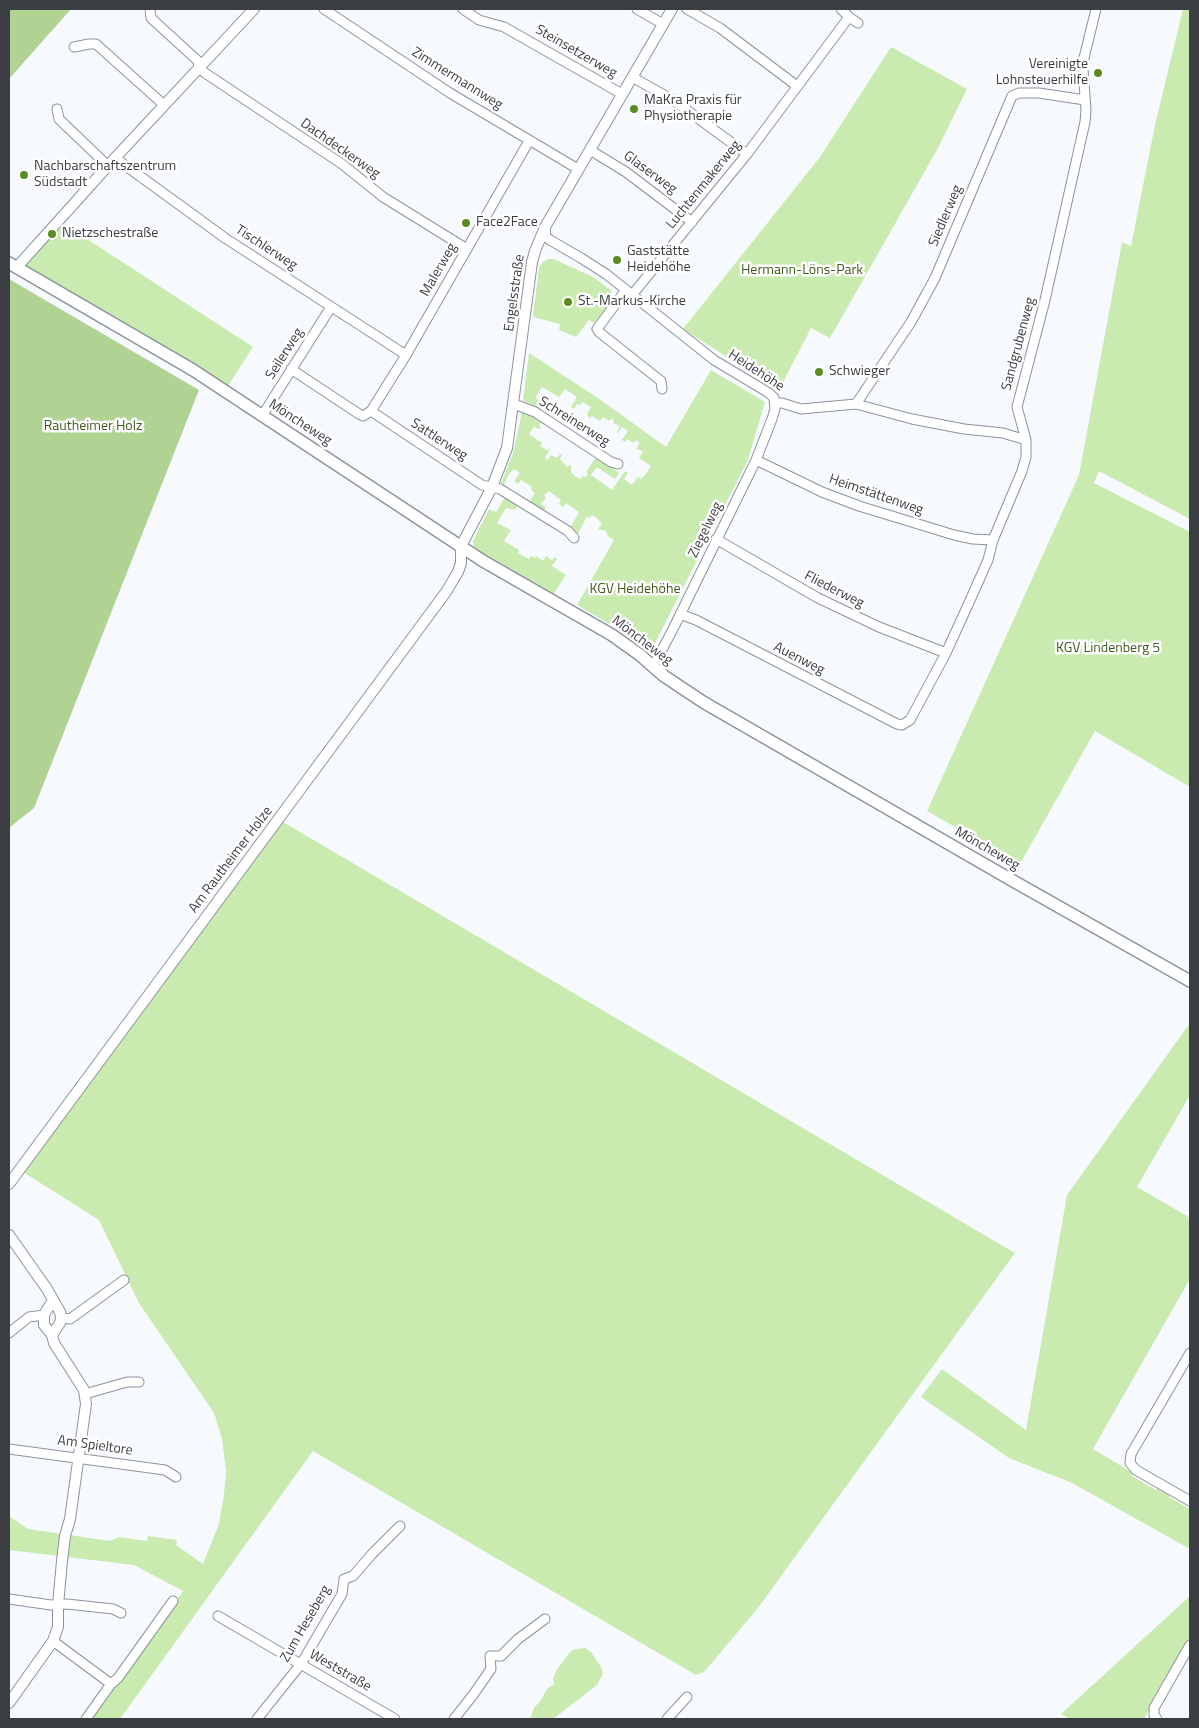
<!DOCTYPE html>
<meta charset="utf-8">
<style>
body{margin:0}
#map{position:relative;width:1199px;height:1728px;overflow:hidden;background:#f6f9fe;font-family:"Titillium Web",sans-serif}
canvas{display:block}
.frame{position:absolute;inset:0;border:10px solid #3a3d42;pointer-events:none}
</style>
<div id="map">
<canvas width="1199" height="1728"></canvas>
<div class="frame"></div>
</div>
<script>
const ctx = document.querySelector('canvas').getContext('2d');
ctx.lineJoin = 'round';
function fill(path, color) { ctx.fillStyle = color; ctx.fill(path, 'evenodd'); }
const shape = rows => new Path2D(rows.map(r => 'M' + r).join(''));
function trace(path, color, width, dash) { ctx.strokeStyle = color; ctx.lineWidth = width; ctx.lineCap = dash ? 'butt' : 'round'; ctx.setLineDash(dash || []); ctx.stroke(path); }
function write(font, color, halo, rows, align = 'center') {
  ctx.font = font + ' "Titillium Web",sans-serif'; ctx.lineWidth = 5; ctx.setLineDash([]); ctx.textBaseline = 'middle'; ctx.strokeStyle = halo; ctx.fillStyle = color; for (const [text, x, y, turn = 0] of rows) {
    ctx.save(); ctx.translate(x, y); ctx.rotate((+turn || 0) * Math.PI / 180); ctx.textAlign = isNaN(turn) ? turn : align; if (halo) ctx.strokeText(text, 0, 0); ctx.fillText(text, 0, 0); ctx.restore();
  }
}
const green = shape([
 [1183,9,1190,9,1190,519,1099,471,1094,483,1190,532,1190,787,1095,731,1020,864,927,811,1079,475,1122,242,1131,246,1155,125],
 [891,47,967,89,937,150,830,338,811,328,779,390,683,329,820,157],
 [64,224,253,347,228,386,172,350,26,266,27,262],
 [549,259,554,259,593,277,612,291,606,308,594,323,589,320,576,337,559,330,560,324,533,317,539,267,544,261],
 [529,353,598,398,666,447,711,370,765,402,748,460,652,649,577,605,614,540,608,536,606,531,598,529,602,523,599,521,599,520,592,515,590,518,587,516,578,534,570,528,579,512,566,503,563,507,559,504,561,500,549,491,544,495,546,498,541,504,546,507,543,512,521,498,522,496,530,501,535,493,531,490,532,487,521,480,518,484,514,481,520,473,514,469,509,474,503,487,500,486,513,453,522,412,534,416,544,423,543,425,540,423,539,425,541,427,540,429,534,427,529,434,542,443,540,446,547,450,550,449,545,458,548,460,551,455,557,458,560,454,562,455,560,459,567,467,569,465,571,466,571,472,576,477,581,479,583,476,586,477,588,473,586,472,596,457,619,473,615,479,597,467,591,475,612,490,625,471,628,473,624,479,632,485,638,477,641,479,645,475,651,466,639,458,643,451,636,449,640,443,636,440,634,443,627,439,625,442,622,440,628,431,622,427,618,433,617,432,620,426,613,423,614,421,612,418,609,421,603,417,600,421,592,416,590,419,587,414,591,407,583,402,580,405,577,404,574,409,571,407,577,397,565,389,559,397,542,387,535,398,544,404,540,410,529,403,523,401],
 [505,497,518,505,515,510,506,508,497,523,511,530,504,541,519,550,518,553,525,557,529,559,531,556,535,558,536,556,543,561,546,556,552,560,555,557,557,559,552,566,566,575,553,595,474,548,473,541,489,509,496,512],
 [283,822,1015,1253,758,1608,704,1672,696,1675,313,1451,120,1719,91,1719,183,1591,134,1565,9,1550,9,1516,28,1529,110,1541,119,1537,147,1541,148,1536,177,1540,176,1545,203,1564,219,1524,224,1495,226,1471,222,1439,214,1413,139,1303,99,1220,23,1172],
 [1190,1023,1190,1095,1137,1187,1189,1217,1188,1220,1190,1221,1190,1279,1093,1449,1133,1473,1132,1476,1156,1490,1158,1487,1171,1495,1169,1497,1190,1509,1190,1549,1072,1483,1009,1458,921,1397,942,1369,1026,1430,1067,1195],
 [1190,1596,1190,1641,1144,1719,1070,1719,1061,1714],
 [585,1648,591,1652,601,1667,603,1674,597,1685,553,1719,530,1719,534,1708,541,1700,547,1689,554,1684,553,1678,558,1668,571,1651,576,1649]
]);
const forest = shape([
 [9,9,71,9,9,79],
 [9,279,199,390,34,808,9,828]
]);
const minor = shape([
 [150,9,151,18,198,61,199,67,205,73,342,164,383,197,467,249],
 [324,9,450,93,578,169],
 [463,9,479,20,504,27,622,94],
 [637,9,663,24],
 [687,9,720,28,797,86],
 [841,9,849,17,858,23],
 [74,47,89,44,96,44,164,105],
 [632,77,673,100,747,154],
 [57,109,59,119,108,166],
 [590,150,626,172,692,222],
 [115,158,225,238,406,355],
 [545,227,546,237,550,240,581,258,606,274,714,360,769,393,774,398,775,409,772,419,756,460,674,627,653,667],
 [626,290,597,329,599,332,661,381,662,389],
 [632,295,747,154,849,17],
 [291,369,359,414,363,416,371,411,482,485,500,489,568,531,574,538],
 [775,403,782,403,801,409,856,404,912,419,964,429,1003,433,1026,440],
 [514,404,535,412,611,462,618,464],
 [856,404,911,322,935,278,1012,96,1019,93,1039,93,1085,100],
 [371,411,406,355,529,141],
 [262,416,331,307],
 [756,460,822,492,859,506,954,535,973,539,993,540],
 [716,539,818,598,879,627,946,653],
 [680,614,696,620,897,724,902,725,910,720,946,653,967,607,988,560,993,540,1022,471,1026,457,1026,440,1017,407,1045,300,1085,122,1086,110,1083,69,1084,58,1096,9],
 [61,1318,70,1319,124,1280],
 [9,1333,29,1317,44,1315],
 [1190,1353,1131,1454,1130,1463,1136,1470,1190,1501],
 [85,1394,127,1382,139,1382],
 [9,1449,165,1470,176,1477],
 [9,1599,51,1605,67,1604,113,1609,121,1613],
 [218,1616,395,1719],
 [53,1641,111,1684,118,1678,173,1601],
 [86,1719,111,1684],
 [257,1719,301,1664,342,1594,344,1579,353,1576,372,1554,400,1526],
 [454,1719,473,1695,491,1669,490,1656,501,1656,518,1639,545,1619],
 [667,1719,687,1697],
 [1157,1719,1154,1715,1154,1708,1190,1645]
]);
const tertiary = shape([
 [17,267,115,158,254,9],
 [9,1184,446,592,458,572,461,563,461,546,492,487,507,448,532,262,535,251,545,227,672,9],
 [9,1235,47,1289,60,1312,61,1318,60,1323,52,1335],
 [9,1703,53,1641,58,1627,58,1605,62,1561,65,1536,70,1519,86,1404,84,1390,54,1343,52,1335,44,1325,44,1315,53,1300]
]);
const secondary = shape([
 [9,263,193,370,483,561,612,635,640,655,664,676,703,702,1015,882,1190,981]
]);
const markers = [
 [1098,73,5,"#5b8c22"],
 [634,109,5,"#5b8c22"],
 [24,175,5,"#5b8c22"],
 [466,223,5,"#5b8c22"],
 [52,234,5,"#5b8c22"],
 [617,260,5,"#5b8c22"],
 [568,302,5,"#5b8c22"],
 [819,372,5,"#5b8c22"]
];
const streetNames = [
 ["Steinsetzerweg",576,52,30],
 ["Zimmermannweg",457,79,32],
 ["Dachdeckerweg",340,149,35],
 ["Glaserweg",650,173,36],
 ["Luchtenmakerweg",704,185,-51],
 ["Siedlerweg",946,216,-67],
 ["Tischlerweg",266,248,33],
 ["Malerweg",439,270,-60],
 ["Engelsstraße",515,293,-82],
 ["Sandgrubenweg",1019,344,-75],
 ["Seilerweg",285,354,-58],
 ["Heidehöhe",756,371,33],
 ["Schreinerweg",574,422,32],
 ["Möncheweg",300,423,33],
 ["Sattlerweg",439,440,33],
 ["Heimstättenweg",876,495,19],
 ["Ziegelweg",706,530,-64],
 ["Fliederweg",834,590,27],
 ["Möncheweg",642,641,37],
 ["Auenweg",799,659,27],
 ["Möncheweg",987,849,30],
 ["Am Rautheimer Holze",231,860,-53],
 ["Am Spieltore",95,1446,8],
 ["Zum Heseberg",306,1624,-60],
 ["Weststraße",340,1671,30]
];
const poiNames = [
 ["Vereinigte",1088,65,"right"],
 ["Lohnsteuerhilfe",1088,81,"right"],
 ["MaKra Praxis für",644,101],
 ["Physiotherapie",644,117],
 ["Nachbarschaftszentrum",34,167],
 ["Südstadt",34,183],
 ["Face2Face",476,223],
 ["Nietzschestraße",62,234],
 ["Gaststätte",627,252],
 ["Heidehöhe",627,268],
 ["St.-Markus-Kirche",578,302],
 ["Schwieger",829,372]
];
const parkNames = [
 ["Hermann-Löns-Park",802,271],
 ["Rautheimer Holz",93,427],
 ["KGV Heidehöhe",635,590],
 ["KGV Lindenberg 5",1108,649]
];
fill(green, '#caebaf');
fill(forest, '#b0d293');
trace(minor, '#8c939d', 11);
trace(tertiary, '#8c939d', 12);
trace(secondary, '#8c939d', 14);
trace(minor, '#fff', 9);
trace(tertiary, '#fff', 10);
trace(secondary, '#fff', 11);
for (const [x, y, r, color] of markers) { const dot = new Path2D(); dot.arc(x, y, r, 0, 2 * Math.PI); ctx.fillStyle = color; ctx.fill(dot); trace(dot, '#fff', 2); }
write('14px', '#3a3d42', '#fff', streetNames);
write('14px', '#3a3d42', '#fff', poiNames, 'left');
write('14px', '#3d5c1c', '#fff', parkNames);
</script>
